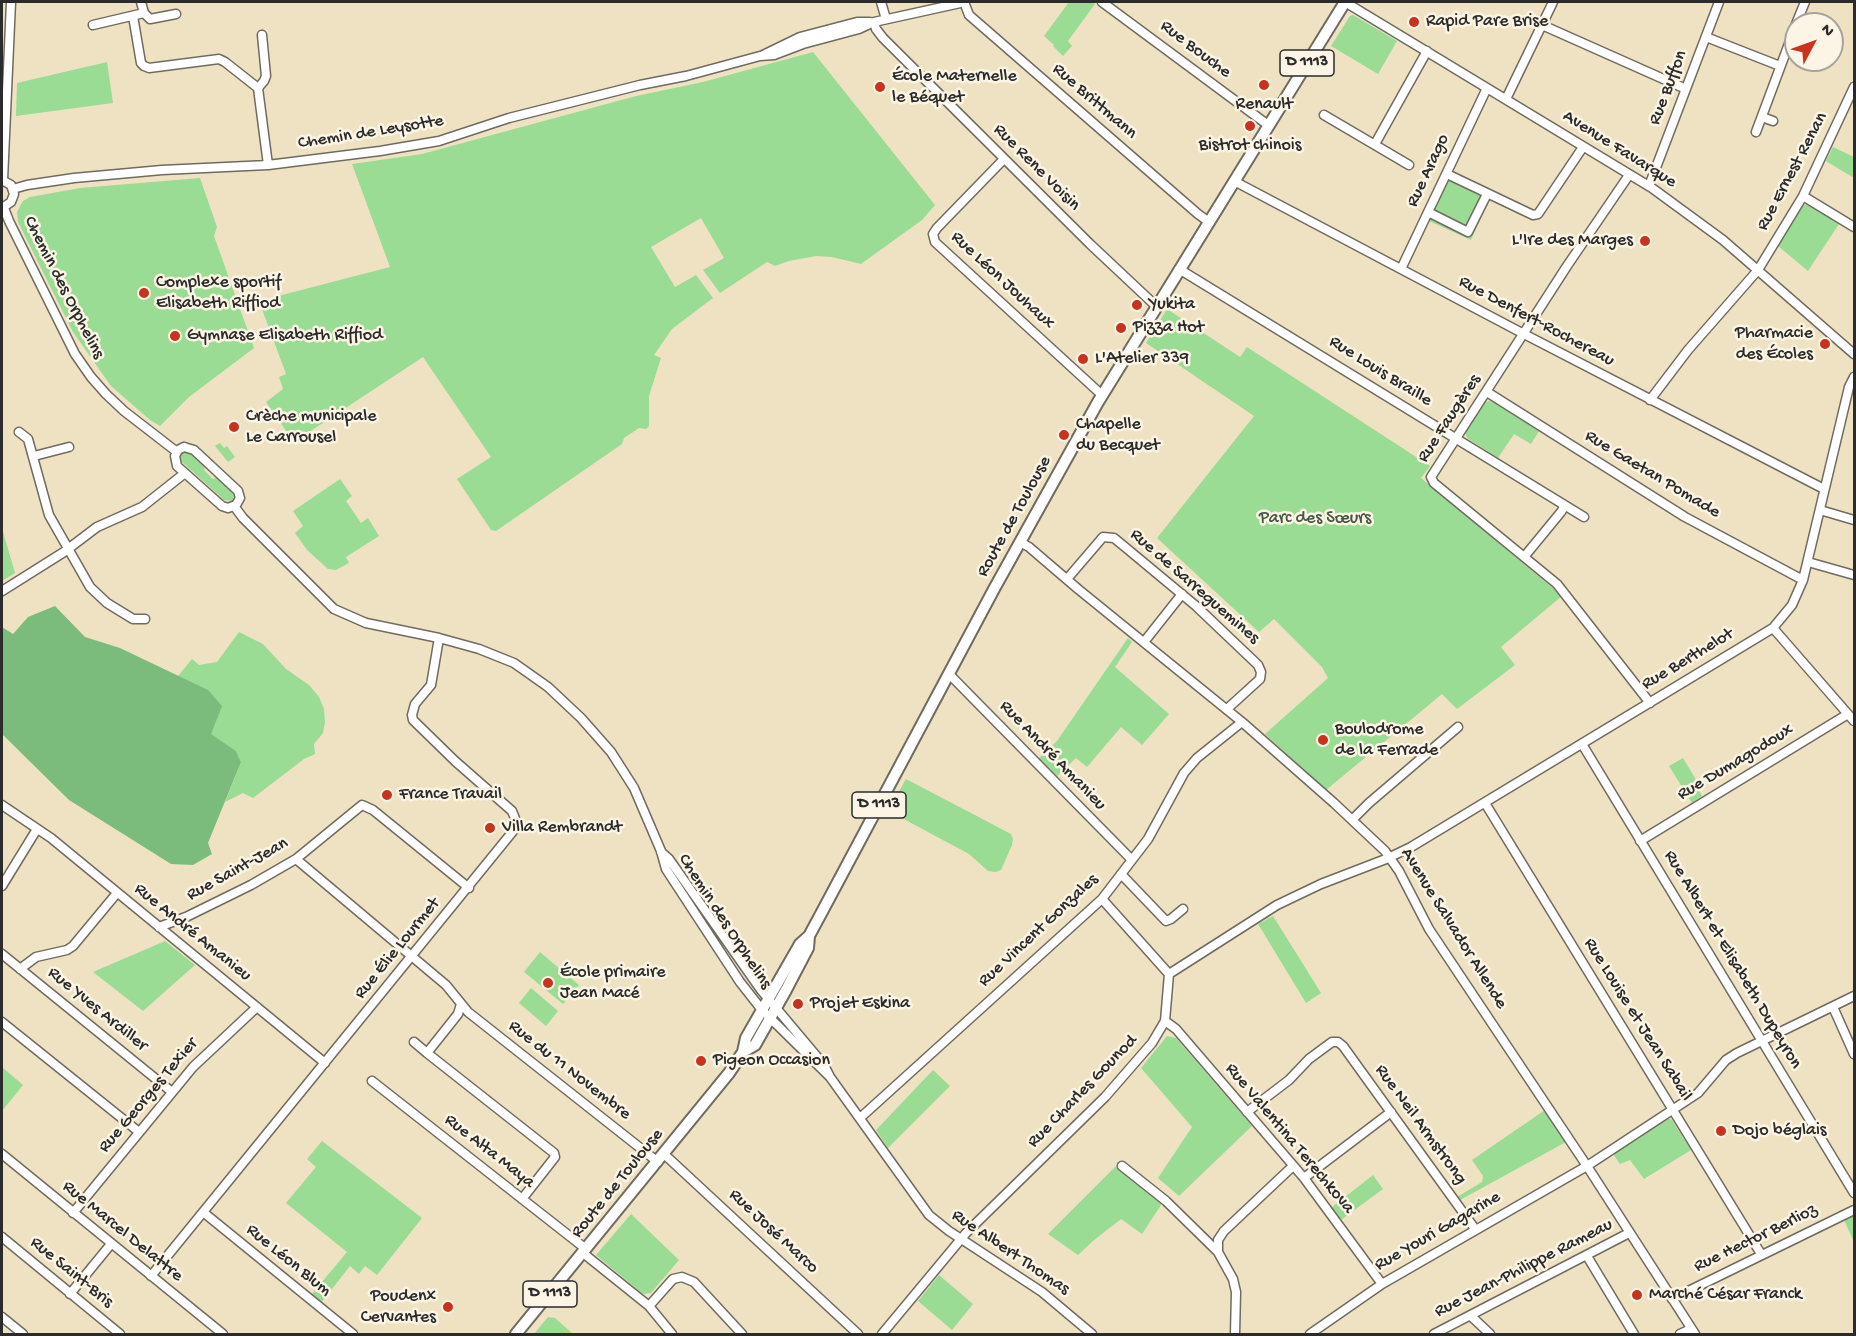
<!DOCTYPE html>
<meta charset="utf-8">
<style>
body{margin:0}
#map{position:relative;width:1856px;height:1336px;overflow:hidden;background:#eee2c2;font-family:"Gochi Hand",sans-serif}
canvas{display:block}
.frame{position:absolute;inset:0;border:3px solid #2b2b2b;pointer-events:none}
.north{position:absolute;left:1784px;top:12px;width:60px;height:60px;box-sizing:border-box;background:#fcf5e5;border:2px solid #a8a49b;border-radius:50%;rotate:49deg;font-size:16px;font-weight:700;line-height:24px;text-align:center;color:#2b2b2b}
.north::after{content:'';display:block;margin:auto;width:21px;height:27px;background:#c8321e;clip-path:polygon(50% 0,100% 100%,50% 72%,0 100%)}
</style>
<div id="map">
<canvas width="1856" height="1336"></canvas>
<div class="frame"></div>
<div class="north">N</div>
</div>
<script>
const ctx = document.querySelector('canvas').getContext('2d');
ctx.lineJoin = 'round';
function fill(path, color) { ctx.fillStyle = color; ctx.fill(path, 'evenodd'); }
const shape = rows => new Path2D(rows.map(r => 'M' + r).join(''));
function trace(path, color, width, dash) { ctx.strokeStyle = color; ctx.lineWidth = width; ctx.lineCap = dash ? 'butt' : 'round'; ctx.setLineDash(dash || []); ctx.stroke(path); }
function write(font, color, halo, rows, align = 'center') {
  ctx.font = font + ' "Gochi Hand",sans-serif'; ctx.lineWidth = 5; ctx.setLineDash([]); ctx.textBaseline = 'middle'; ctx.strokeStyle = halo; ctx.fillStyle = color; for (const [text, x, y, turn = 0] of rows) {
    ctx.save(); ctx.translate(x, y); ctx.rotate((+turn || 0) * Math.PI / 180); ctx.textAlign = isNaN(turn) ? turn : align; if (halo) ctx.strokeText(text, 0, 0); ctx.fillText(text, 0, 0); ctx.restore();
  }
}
const green = shape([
 [1069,2,1091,2,1095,4,1068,41,1072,46,1063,56,1053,46,1054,45,1044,36],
 [1353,15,1397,41,1378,74,1331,46,1350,16],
 [813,52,935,205,922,220,861,264,832,257,816,256,789,261,775,266,767,262,720,293,703,270,724,258,701,218,651,247,675,287,696,275,713,298,672,329,654,355,661,358,649,396,649,426,646,429,639,428,624,438,622,444,496,531,491,530,457,479,491,457,423,357,294,442,266,402,283,389,279,377,286,374,259,301,390,267,352,164,422,154,636,96,703,82],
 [107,62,113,103,16,116,17,83],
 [1833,147,1854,157,1854,178,1826,161],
 [200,178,217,227,214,236,254,348,189,397,160,426,150,420,111,386,73,332,18,222,17,212,23,201,30,197,80,188],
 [1450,179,1456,182,1456,184,1489,200,1471,240,1429,221,1446,182],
 [1808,204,1839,224,1808,271,1778,246,1803,206],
 [1167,309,1240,357,1247,347,1430,466,1421,478,1562,596,1501,647,1515,665,1457,709,1442,694,1326,790,1265,734,1328,678,1322,667,1274,619,1259,632,1157,538,1254,416,1146,343],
 [1491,401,1539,431,1531,444,1514,434,1498,458,1467,438,1465,430,1484,402],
 [220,443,224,448,227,446,235,457,228,462,215,446],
 [186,451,190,452,205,466,204,470,213,479,217,477,232,491,234,499,232,501,224,500,181,461,181,454],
 [340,479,352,496,346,501,361,523,368,518,379,536,346,557,349,563,336,570,328,569,307,550,295,533,303,526,293,511],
 [2,528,15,573,2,581],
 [239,632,263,644,286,669,309,685,319,697,324,709,325,722,323,733,314,744,315,754,304,759,253,798,243,793,225,802,241,762,236,751,210,734,178,676,192,659,199,665,217,662],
 [1128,638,1132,642,1115,667,1169,714,1142,745,1121,727,1087,767,1076,758,1057,776,1039,758,1057,741],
 [1683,758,1698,783,1696,785,1702,796,1692,803,1669,766],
 [906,779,1011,834,1013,839,1012,845,1001,870,996,872,988,871,969,854,898,816,900,811,891,806],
 [1273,916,1321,993,1306,1003,1258,924],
 [165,941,195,965,143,1011,93,972],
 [540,952,579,985,563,1004,524,972],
 [531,988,558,1011,546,1026,519,1003],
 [1167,1036,1176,1038,1182,1045,1252,1126,1179,1196,1158,1178,1192,1127,1141,1068],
 [2,1067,23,1085,2,1111],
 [933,1070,950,1086,888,1148,876,1130],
 [1545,1110,1566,1142,1460,1200,1457,1197,1482,1182,1483,1176,1472,1160],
 [1668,1118,1672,1120,1691,1150,1644,1179,1630,1160,1620,1164,1613,1154],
 [322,1141,422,1218,377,1275,365,1266,359,1274,350,1266,321,1303,311,1295,347,1252,286,1203,316,1167,307,1159],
 [1116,1166,1163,1202,1142,1234,1121,1219,1093,1241,1078,1255,1048,1234],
 [1373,1175,1383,1189,1341,1220,1331,1208],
 [631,1214,679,1260,651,1293,643,1294,596,1255],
 [1854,1215,1854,1242,1844,1220],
 [939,1275,973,1304,952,1330,918,1301],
 [548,1317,555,1318,573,1334,534,1334]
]);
const forest = shape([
 [55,606,85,637,120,648,208,690,222,706,211,734,236,751,241,762,208,843,212,854,193,865,171,864,69,800,2,734,2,627,13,634,28,617]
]);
const minor = shape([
 [141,2,144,13],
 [881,2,886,19],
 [964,2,969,15,1198,214,1209,222],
 [1102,2,1268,125],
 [1345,2,1652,188,1723,240,1854,354],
 [144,13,150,19,176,14],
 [133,16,141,63,144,66,149,68,219,59,225,62,258,88,268,165],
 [874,22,876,29,883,38,1090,244,1156,306],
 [1796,24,1805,2],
 [93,25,144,13],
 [1542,25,1686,89],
 [1706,37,1780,66],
 [763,55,800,37,857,22,870,22],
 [258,88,264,81,266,76,262,35],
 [1506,99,1553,2],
 [1324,115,1409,165],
 [1762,117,1773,121],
 [1756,132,1796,25],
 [1375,144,1427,51],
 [1004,159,937,228,933,234,935,242,1102,395],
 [1447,174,1533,215,1538,214,1583,147],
 [1629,175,1567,266,1431,477,1434,483,1557,584,1650,703],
 [2,180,11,185,14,194,11,202,2,208],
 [3,180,11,2],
 [1234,181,1524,334,1824,489],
 [1649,186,1719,2],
 [13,189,27,185,74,178,162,170,268,165,380,151,439,141,509,118,640,85,686,76,760,56,774,55,803,44,859,29,874,22,965,2],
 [1803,196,1854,227],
 [4,208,9,221,75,354,91,377,106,394,124,411,177,452],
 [1428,212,1468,232,1487,194],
 [1179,269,1584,517],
 [1401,269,1487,88],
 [1487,392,1685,517,1803,580],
 [1650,400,1688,350,1758,270,1803,196,1854,87],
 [19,432,28,439,49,515,90,587,107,603,133,619,145,619],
 [184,447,194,450,238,491,240,498,236,505,228,508,222,506,177,466,175,456,178,450,184,447],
 [34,456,69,447],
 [234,506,243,518,334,609,366,623,439,638,479,649,514,663,548,687,581,718,611,752,634,788,661,851,666,869,740,982,762,1010,830,1077],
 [1820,510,1854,520],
 [1020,542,1029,547,1078,589,1242,722,1334,803,1385,851,1399,871,1429,929,1587,1166,1695,1334],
 [1524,557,1561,512,1564,507,1562,504],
 [1808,562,1854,575],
 [1067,579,1103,537,1114,538,1125,547,1196,606,1258,665,1261,672,1260,679,1227,709],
 [2,591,64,552,97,527,142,507,185,473],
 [1773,628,1854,721],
 [1144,642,1182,594],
 [949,674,1132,860],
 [1582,744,1854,1193],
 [1485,803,1761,1254],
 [2,805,51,838,325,1063],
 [1352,820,1369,803,1458,727],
 [1640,841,1848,714],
 [661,852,669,859,761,990,824,1065,830,1077,929,1215,949,1231,1042,1292,1092,1334],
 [296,859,446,985,468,1012,658,1162],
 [1121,874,1166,921,1171,919,1183,909],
 [2,886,37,829],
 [1102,899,1169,974],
 [159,927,186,917,251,885,296,859,362,805,373,810,469,888],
 [2,954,172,1092],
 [20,969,36,957,67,950,73,946,117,893],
 [461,1004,458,1014,427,1053,554,1153,555,1157,522,1199],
 [1833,1007,1854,1054],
 [1165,1021,1176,1029,1304,1178,1382,1284],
 [2,1022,139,1132],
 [414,1042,427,1053],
 [372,1081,586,1249],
 [1247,1112,1289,1080,1309,1059,1332,1042,1338,1042,1343,1046,1475,1229],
 [860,1118,1102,899,1148,839,1184,773,1197,758,1242,722],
 [2,1154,223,1334],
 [664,1154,858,1334],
 [1122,1166,1166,1201,1218,1252],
 [1304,1178,1391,1112],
 [203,1212,353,1334],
 [73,1213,193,1067,257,1007],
 [2,1237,120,1334],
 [583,1253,649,1306,672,1334],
 [1587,1256,1634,1334],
 [151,1276,514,830,516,821,512,811,455,761,413,720,412,715,415,704,431,685,439,638],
 [70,1294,111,1244],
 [1672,1299,1854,1210],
 [649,1306,673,1279,682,1277,694,1282,742,1334],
 [1471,1316,1490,1334],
 [2,1317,23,1334],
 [882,1334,966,1233,1105,1097,1152,1043,1165,1021,1169,974,1277,905,1321,884,1386,859,1411,847,1773,628,1792,605,1803,580,1849,387,1854,377],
 [1235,1334,1236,1292,1233,1279,1218,1252,1218,1240,1224,1231,1293,1166],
 [1310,1334,1382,1284,1587,1166,1698,1093,1726,1060,1737,1053,1854,996],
 [1434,1334,1629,1233],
 [1680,1334,1691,1329]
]);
const major = shape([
 [743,1052,755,1045,786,990,808,948,809,936,823,910,994,589,1098,402,1345,2],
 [516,1334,729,1073,743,1052,746,1038,800,944,809,936]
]);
const markers = [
 [1414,22,6,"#c8321e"],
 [1264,85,6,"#c8321e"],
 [880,87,6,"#c8321e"],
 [1250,126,6,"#c8321e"],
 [1645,241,6,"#c8321e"],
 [144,293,6,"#c8321e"],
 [1137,305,6,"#c8321e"],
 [1121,328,6,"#c8321e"],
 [175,336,6,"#c8321e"],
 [1825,344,6,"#c8321e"],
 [1083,359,6,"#c8321e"],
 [234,427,6,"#c8321e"],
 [1064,435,6,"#c8321e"],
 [1323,740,6,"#c8321e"],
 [387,795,6,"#c8321e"],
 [490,828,6,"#c8321e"],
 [548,983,6,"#c8321e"],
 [798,1004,6,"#c8321e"],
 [701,1061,6,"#c8321e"],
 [1721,1131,6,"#c8321e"],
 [1637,1295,6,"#c8321e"],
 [448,1307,6,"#c8321e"]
];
const shields = [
 [1307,63,54],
 [879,805,54],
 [550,1294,54]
];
const shieldNames = [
 ["D 1113",1307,63],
 ["D 1113",879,805],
 ["D 1113",550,1294]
];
const poiNames = [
 ["Rapid Pare Brise",1426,22],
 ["École Maternelle",892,77],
 ["le Béquet",892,98],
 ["Renault",1264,105,"center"],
 ["Bistrot chinois",1250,146,"center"],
 ["L'Ire des Marges",1633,241,"right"],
 ["Complexe sportif",156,283],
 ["Elisabeth Riffiod",156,304],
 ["Yukita",1149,305],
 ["Pizza Hot",1133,328],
 ["Pharmacie",1813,334,"right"],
 ["des Écoles",1813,355,"right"],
 ["Gymnase Elisabeth Riffiod",187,336],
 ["L'Atelier 339",1095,359],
 ["Crèche municipale",246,417],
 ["Le Carrousel",246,438],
 ["Chapelle",1076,425],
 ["du Becquet",1076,446],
 ["Boulodrome",1335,730],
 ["de la Ferrade",1335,751],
 ["France Travail",399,795],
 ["Villa Rembrandt",502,828],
 ["École primaire",560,973],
 ["Jean Macé",560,994],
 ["Projet Eskina",810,1004],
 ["Pigeon Occasion",713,1061],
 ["Dojo béglais",1733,1131],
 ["Marché César Franck",1649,1295],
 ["Poudenx",436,1297,"right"],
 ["Cervantes",436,1318,"right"]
];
const streetNames = [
 ["Rue Bouche",1195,50,37],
 ["Rue Buffon",1669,88,-69],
 ["Rue Brittmann",1094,102,41],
 ["Chemin de Leysotte",371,133,-9],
 ["Avenue Favarque",1619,150,32],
 ["Rue Rene Voisin",1036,168,45],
 ["Rue Arago",1429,171,-65],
 ["Rue Ernest Renan",1793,172,-62],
 ["Rue Léon Jouhaux",1002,281,43],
 ["Chemin des Orphelins",63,288,63],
 ["Rue Denfert-Rochereau",1536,322,28],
 ["Rue Louis Braille",1380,372,32],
 ["Rue Faugères",1450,419,-57],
 ["Rue Gaetan Pomade",1652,475,31],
 ["Route de Toulouse",1015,517,-61],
 ["Rue de Sarreguemines",1194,587,41],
 ["Rue Berthelot",1688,660,-31],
 ["Rue André Amanieu",1052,756,46],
 ["Rue Dumagodoux",1736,763,-31],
 ["Rue Saint-Jean",238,870,-29],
 ["Chemin des Orphelins",724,922,57],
 ["Avenue Salvador Allende",1453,929,58],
 ["Rue Vincent Gonzales",1039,931,-43],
 ["Rue André Amanieu",192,933,39],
 ["Rue Élie Lourmet",398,949,-51],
 ["Rue Albert et Elisabeth Dupeyron",1732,960,59],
 ["Rue Yves Ardiller",97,1010,39],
 ["Rue Louise et Jean Sabail",1637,1020,58],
 ["Rue du 11 Novembre",569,1071,38],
 ["Rue Charles Gounod",1083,1092,-46],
 ["Rue Georges Texier",149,1096,-50],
 ["Rue Neil Armstrong",1420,1125,54],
 ["Rue Valentina Terechkova",1289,1139,50],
 ["Rue Alta Maya",489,1152,38],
 ["Route de Toulouse",618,1184,-51],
 ["Rue Marcel Delattre",122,1232,39],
 ["Rue José Marco",773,1232,43],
 ["Rue Youri Gagarine",1438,1232,-30],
 ["Rue Hector Berlioz",1756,1239,-26],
 ["Rue Albert Thomas",1010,1253,34],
 ["Rue Léon Blum",288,1261,39],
 ["Rue Jean-Philippe Rameau",1524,1269,-27],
 ["Rue Saint-Bris",71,1273,39]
];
const parkNames = [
 ["Parc des Sœurs",1315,519]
];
fill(green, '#9adc93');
fill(forest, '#7bbc7d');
trace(minor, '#6f6b60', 11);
trace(major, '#6f6b60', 14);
trace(minor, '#fff', 8);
trace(major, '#fff', 10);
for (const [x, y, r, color] of markers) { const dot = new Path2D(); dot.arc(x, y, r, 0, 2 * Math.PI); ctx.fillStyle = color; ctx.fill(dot); trace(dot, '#fcf5e5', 2); }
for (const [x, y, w] of shields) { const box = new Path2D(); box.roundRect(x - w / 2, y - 13, w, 26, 4.5); ctx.fillStyle = '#fcf5e5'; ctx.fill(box); trace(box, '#2b2b2b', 1.5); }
write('bold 16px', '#2b2b2b', null, shieldNames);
write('18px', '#2b2b2b', '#fcf5e5', poiNames, 'left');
write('18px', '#2b2b2b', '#fcf5e5', streetNames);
write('18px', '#475745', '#fcf5e5', parkNames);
</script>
